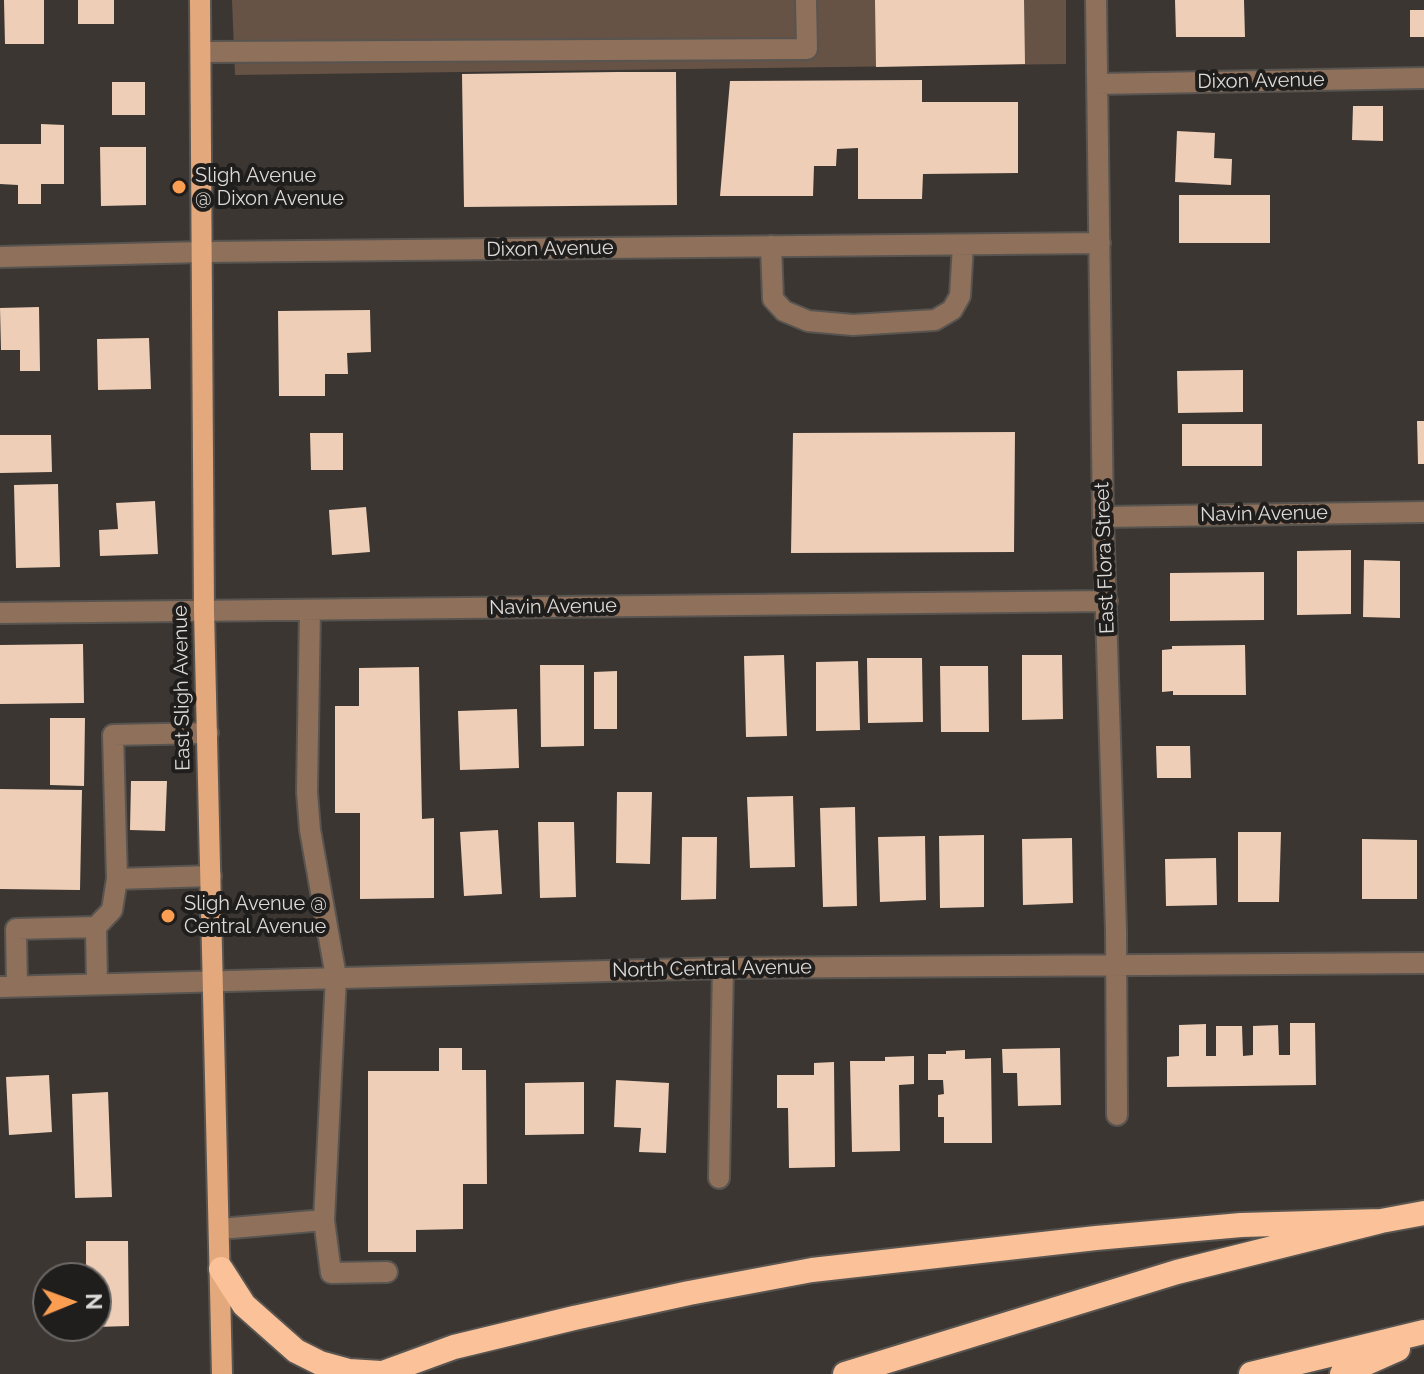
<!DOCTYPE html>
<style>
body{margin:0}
#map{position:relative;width:1424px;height:1374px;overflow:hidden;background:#3b3632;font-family:Raleway,sans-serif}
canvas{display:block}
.north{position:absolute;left:32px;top:1262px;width:80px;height:80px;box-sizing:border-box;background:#201e1c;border:2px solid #6c6967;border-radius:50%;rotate:89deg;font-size:22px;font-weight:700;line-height:32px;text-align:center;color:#dddad8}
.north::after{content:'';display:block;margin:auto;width:28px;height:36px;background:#fc9e52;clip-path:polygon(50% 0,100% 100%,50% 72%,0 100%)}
</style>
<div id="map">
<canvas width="1424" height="1374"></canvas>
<div class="north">N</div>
</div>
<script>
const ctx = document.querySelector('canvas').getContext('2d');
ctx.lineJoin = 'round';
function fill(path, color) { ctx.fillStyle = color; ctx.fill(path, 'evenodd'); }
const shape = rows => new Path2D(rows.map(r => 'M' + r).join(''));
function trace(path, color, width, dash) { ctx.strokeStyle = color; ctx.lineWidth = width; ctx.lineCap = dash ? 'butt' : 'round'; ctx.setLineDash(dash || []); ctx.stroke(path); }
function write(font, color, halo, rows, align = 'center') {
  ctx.font = font + ' Raleway,sans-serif'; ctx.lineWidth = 8; ctx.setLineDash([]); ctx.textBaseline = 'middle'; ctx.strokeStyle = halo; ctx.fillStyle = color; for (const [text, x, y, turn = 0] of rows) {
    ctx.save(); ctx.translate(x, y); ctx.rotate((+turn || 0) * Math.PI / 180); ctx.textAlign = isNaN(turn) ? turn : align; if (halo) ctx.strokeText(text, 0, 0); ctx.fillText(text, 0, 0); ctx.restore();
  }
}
const green = shape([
 [232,0,1066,0,1066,64,235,75]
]);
const building = shape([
 [4,0,44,0,44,44,5,44],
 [78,0,114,0,114,24,78,24],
 [875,0,1024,0,1025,64,876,67],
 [1175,0,1244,0,1245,37,1176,37],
 [1410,10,1424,10,1424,37,1410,37],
 [618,72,676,72,677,205,464,207,462,74],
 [922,80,922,102,1018,102,1018,173,923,174,922,199,858,199,858,148,837,149,836,166,814,166,813,196,720,196,730,81],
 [112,82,145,82,145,115,112,115],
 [1353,106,1383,106,1383,141,1352,140],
 [41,124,64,125,64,184,41,184,41,204,18,204,18,185,0,184,0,144,41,144],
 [1177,131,1215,133,1214,158,1232,159,1231,185,1175,182],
 [100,147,146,147,146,205,101,206],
 [1179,195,1270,195,1270,243,1179,243],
 [39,307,40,371,20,371,20,350,1,350,0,308],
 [370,310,371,352,347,353,348,374,325,374,325,396,279,396,278,311],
 [149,338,151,389,98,390,97,339],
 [1243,370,1243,412,1178,413,1177,371],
 [1417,421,1424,421,1424,464,1418,464],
 [1182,424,1262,424,1262,466,1182,466],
 [1015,432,1014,552,791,553,793,433],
 [310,433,343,433,343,470,311,470],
 [0,435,51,435,52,472,0,473],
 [58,484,60,567,16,568,14,485],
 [155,501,158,554,100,556,99,530,118,529,116,503],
 [366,507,370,552,332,555,329,510],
 [1351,550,1351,614,1297,615,1297,551],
 [1364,560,1400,561,1400,618,1363,617],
 [1264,572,1264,620,1170,621,1170,573],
 [83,644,84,703,0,704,0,645],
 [1245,645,1246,695,1173,695,1173,691,1162,692,1162,650,1172,649,1172,646],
 [784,655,787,736,746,737,744,656],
 [1022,655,1062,655,1063,719,1022,720],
 [867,658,922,658,923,722,868,723],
 [858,661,860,730,816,731,816,662],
 [540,665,584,665,584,746,541,747],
 [940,666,988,666,989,732,941,732],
 [419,667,422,819,434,818,434,898,360,899,360,813,335,813,335,706,359,706,359,668],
 [617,671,617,729,594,729,594,672],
 [517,709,519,768,460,770,458,711],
 [50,718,85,718,84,786,50,785],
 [1156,746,1190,746,1191,778,1157,778],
 [131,781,167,781,165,831,130,830],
 [0,789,82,790,80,890,0,889],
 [617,792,652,792,650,864,616,863],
 [793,796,795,867,750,868,747,797],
 [855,807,857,906,823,907,820,808],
 [538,822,574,822,576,897,540,898],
 [498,830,502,894,464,896,460,832],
 [1238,832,1281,832,1279,902,1238,902],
 [984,835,984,907,940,908,939,836],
 [925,836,926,900,880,902,878,837],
 [682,837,717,837,716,899,681,900],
 [1072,838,1073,903,1023,905,1022,839],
 [1362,839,1417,840,1417,899,1362,899],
 [1216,858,1217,905,1166,906,1165,859],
 [1290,1023,1315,1023,1316,1085,1167,1087,1167,1057,1179,1056,1179,1025,1206,1024,1206,1056,1216,1056,1216,1026,1242,1026,1243,1056,1253,1055,1253,1026,1278,1025,1279,1055,1290,1055],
 [439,1048,462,1048,462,1070,486,1070,487,1184,463,1184,463,1229,416,1230,416,1252,368,1252,368,1071,439,1071],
 [1060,1048,1061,1105,1018,1106,1017,1073,1003,1073,1002,1049],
 [965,1050,965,1059,991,1058,992,1143,944,1143,944,1117,938,1117,938,1095,944,1094,943,1080,928,1080,928,1054,946,1054,946,1051],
 [914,1056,914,1084,899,1085,900,1151,852,1152,850,1061,885,1061,885,1057],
 [834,1062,835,1167,789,1168,788,1108,777,1108,777,1075,814,1075,814,1063],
 [49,1075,52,1132,9,1135,6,1077],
 [616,1080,669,1083,666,1153,639,1152,641,1128,614,1127],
 [584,1082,584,1134,525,1135,525,1083],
 [108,1092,112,1197,75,1198,72,1094],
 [86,1241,128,1241,129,1326,96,1327,96,1278,86,1278]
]);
const minor = shape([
 [1096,0,1103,517,1116,931,1117,1115],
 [201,52,807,49,806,0],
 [1098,84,1424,78],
 [771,246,773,299,784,311,808,321,853,325,935,320,952,310,960,296,963,245],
 [0,257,203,252,1100,243],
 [1103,517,1424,512],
 [0,613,1107,601],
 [208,733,113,735,117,879,211,876],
 [97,984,96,927,112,910,117,879],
 [17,986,16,929,96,927],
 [0,987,723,968,1424,963],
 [719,1178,723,968],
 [324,1220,331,1273,387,1272],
 [220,1229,324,1220,336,977,310,830,307,792,310,610]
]);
const major = shape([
 [200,0,204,611,222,1374]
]);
const highway = shape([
 [221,1269,244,1305,296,1351,320,1363,349,1371,381,1373],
 [380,1374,454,1347,574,1318,689,1293,812,1270,1096,1238,1241,1225,1381,1221],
 [845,1374,1177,1272,1381,1221,1424,1213],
 [1251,1374,1424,1332],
 [1342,1374,1398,1349]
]);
const markers = [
 [179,187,8,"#fc9e52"],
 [168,916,8,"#fc9e52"]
];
const streetNames = [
 ["Dixon Avenue",1261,81,-1],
 ["Dixon Avenue",550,249,-1],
 ["Navin Avenue",1264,514,-1],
 ["East Flora Street",1105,558,-92],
 ["Navin Avenue",553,607,-1],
 ["East Sligh Avenue",182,688,-91],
 ["North Central Avenue",712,969,-1]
];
const poiNames = [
 ["Sligh Avenue",195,176],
 ["@ Dixon Avenue",195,199],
 ["Sligh Avenue @",184,904],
 ["Central Avenue",184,927]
];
fill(green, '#665346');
fill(building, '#efceb7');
trace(minor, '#585450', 24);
trace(major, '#585450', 24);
trace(highway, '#585450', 28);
trace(minor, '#8e705b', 20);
trace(major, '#e3a87c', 20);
trace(highway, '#fbc198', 24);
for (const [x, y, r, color] of markers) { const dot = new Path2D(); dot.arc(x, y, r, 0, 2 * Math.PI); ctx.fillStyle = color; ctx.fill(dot); trace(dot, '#201e1c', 3); }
write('20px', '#dddad8', '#201e1c', streetNames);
write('20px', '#dddad8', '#201e1c', poiNames, 'left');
</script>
